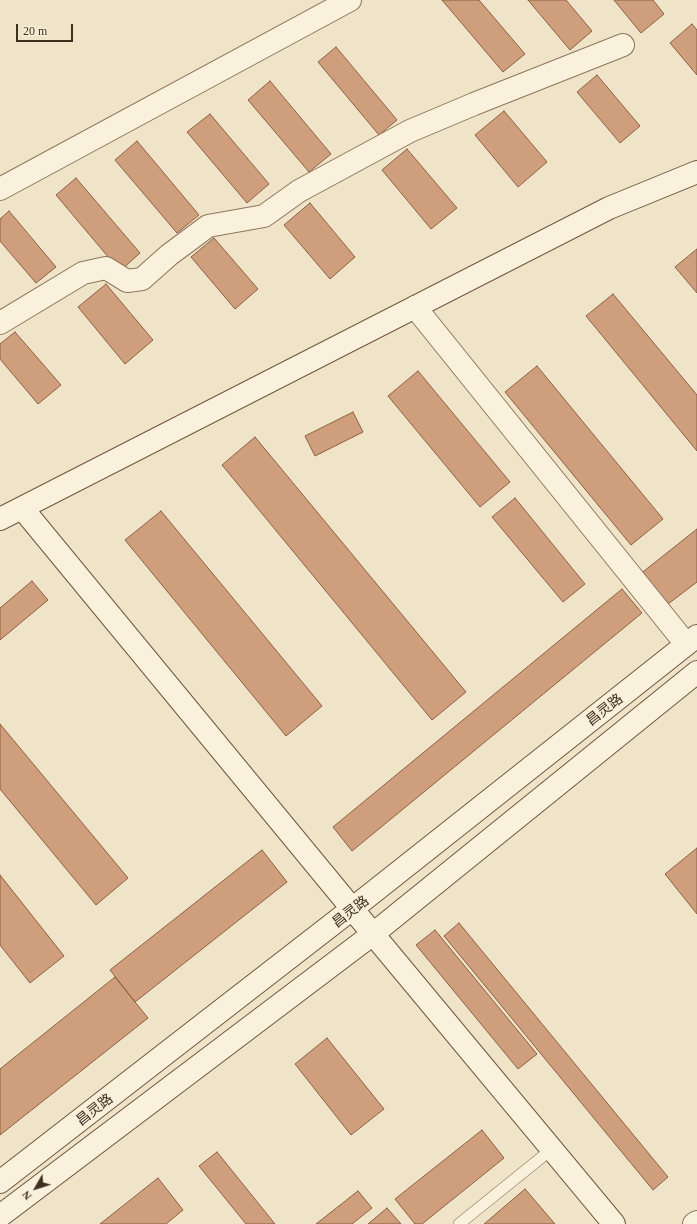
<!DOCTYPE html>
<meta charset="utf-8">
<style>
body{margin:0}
#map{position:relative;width:697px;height:1224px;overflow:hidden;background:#f0e4c8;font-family:Georgia,serif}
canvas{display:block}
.north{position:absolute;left:16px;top:1168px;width:40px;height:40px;-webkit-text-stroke:3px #f7eed8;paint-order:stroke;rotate:231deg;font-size:11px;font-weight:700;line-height:16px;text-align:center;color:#3d2e20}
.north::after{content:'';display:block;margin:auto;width:14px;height:18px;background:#3d2e20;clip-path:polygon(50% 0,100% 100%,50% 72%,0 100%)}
.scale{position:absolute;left:16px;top:24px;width:57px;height:18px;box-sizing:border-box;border:2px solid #3d2e20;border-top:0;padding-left:5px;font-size:12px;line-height:14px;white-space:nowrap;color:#3d2e20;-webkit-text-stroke:3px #f7eed8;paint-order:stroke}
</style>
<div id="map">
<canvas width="697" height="1224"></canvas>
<div class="north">N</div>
<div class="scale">20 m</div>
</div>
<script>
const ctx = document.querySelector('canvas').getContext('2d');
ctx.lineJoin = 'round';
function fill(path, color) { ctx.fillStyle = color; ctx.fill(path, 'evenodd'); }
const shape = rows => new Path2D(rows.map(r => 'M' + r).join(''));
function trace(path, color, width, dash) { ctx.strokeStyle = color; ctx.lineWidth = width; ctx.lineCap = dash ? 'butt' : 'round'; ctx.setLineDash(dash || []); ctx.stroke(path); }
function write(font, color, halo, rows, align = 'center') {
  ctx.font = font + ' Georgia,"Noto Sans SC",serif'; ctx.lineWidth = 3; ctx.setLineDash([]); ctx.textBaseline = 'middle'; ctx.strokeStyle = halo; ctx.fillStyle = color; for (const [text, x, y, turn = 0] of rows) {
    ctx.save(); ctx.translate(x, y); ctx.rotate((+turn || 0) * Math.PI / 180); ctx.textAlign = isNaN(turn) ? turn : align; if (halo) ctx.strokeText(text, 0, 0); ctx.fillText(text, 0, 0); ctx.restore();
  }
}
const building = shape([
 [442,0,479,0,525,54,503,72,442,0],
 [528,0,566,0,592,31,570,50,528,0],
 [614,0,653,0,664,14,641,33,614,0],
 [692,24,697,30,697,75,670,43,692,24],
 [336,47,397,120,379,135,318,62,336,47],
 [597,75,640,126,620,143,577,92,597,75],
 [270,81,331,154,309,172,248,100,270,81],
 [504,111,547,162,518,187,475,135,504,111],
 [210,114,269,184,247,203,187,132,210,114],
 [137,141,199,215,177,233,115,160,137,141],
 [407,149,457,208,431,229,382,170,407,149],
 [76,178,140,253,120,271,56,195,76,178],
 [310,203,355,257,330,279,284,225,310,203],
 [9,211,56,267,36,283,0,241,0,219,9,211],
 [214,238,258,289,235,309,191,257,214,238],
 [697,249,697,293,675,267,697,249],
 [106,284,153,340,125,364,78,307,106,284],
 [613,294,697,395,697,451,586,316,613,294],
 [15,332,61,385,38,404,0,359,0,344,15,332],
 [537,366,663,519,631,545,505,392,537,366],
 [418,371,510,482,480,507,388,396,418,371],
 [353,412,363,432,315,456,305,436,353,412],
 [255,437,466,692,432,720,222,465,255,437],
 [515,498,585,584,563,602,492,517,515,498],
 [161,511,322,706,286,736,125,540,161,511],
 [697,529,697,582,664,607,639,575,697,529],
 [32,581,48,600,0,640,0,608,32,581],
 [622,589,642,613,352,851,333,827,622,589],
 [0,724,128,878,96,905,0,789,0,724],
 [697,848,697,914,665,874,697,848],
 [262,850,287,882,135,1002,110,970,262,850],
 [0,875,64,956,30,983,0,945,0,875],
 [459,923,668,1177,653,1190,444,936,459,923],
 [435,930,537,1054,518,1069,416,945,435,930],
 [115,977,148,1018,0,1135,0,1069,115,977],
 [327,1038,384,1109,351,1135,295,1064,327,1038],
 [482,1130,504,1158,422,1224,415,1224,395,1199,482,1130],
 [217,1152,275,1224,246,1224,199,1166,217,1152],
 [158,1178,183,1210,166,1224,100,1224,158,1178],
 [525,1189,555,1224,484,1224,525,1189],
 [358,1191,372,1208,352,1224,316,1224,358,1191],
 [387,1208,401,1224,368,1224,387,1208]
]);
const lane = shape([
 [459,1224,552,1149]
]);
const street = shape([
 [0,189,350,0],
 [415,307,686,644],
 [0,323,83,273,106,268,127,281,142,279,169,255,208,226,264,216,299,191,410,131,474,104,623,45],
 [694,1224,697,1222]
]);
const secondary = shape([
 [22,508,373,934,614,1224],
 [0,519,609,208,697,172],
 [0,1182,352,909,697,636],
 [0,1216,373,934,697,672]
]);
const streetNames = [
 ["昌灵路",604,709,-38],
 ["昌灵路",350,911,-38],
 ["昌灵路",94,1109,-38]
];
fill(building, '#cf9f7d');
trace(building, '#8d5f41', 1);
trace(lane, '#8d765c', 12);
trace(street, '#8d765c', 24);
trace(secondary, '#6f573f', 24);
trace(lane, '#faf1dc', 11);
trace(street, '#faf1dc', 22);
trace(secondary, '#faf1dc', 22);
write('14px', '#3d2e20', '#f7eed8', streetNames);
</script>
